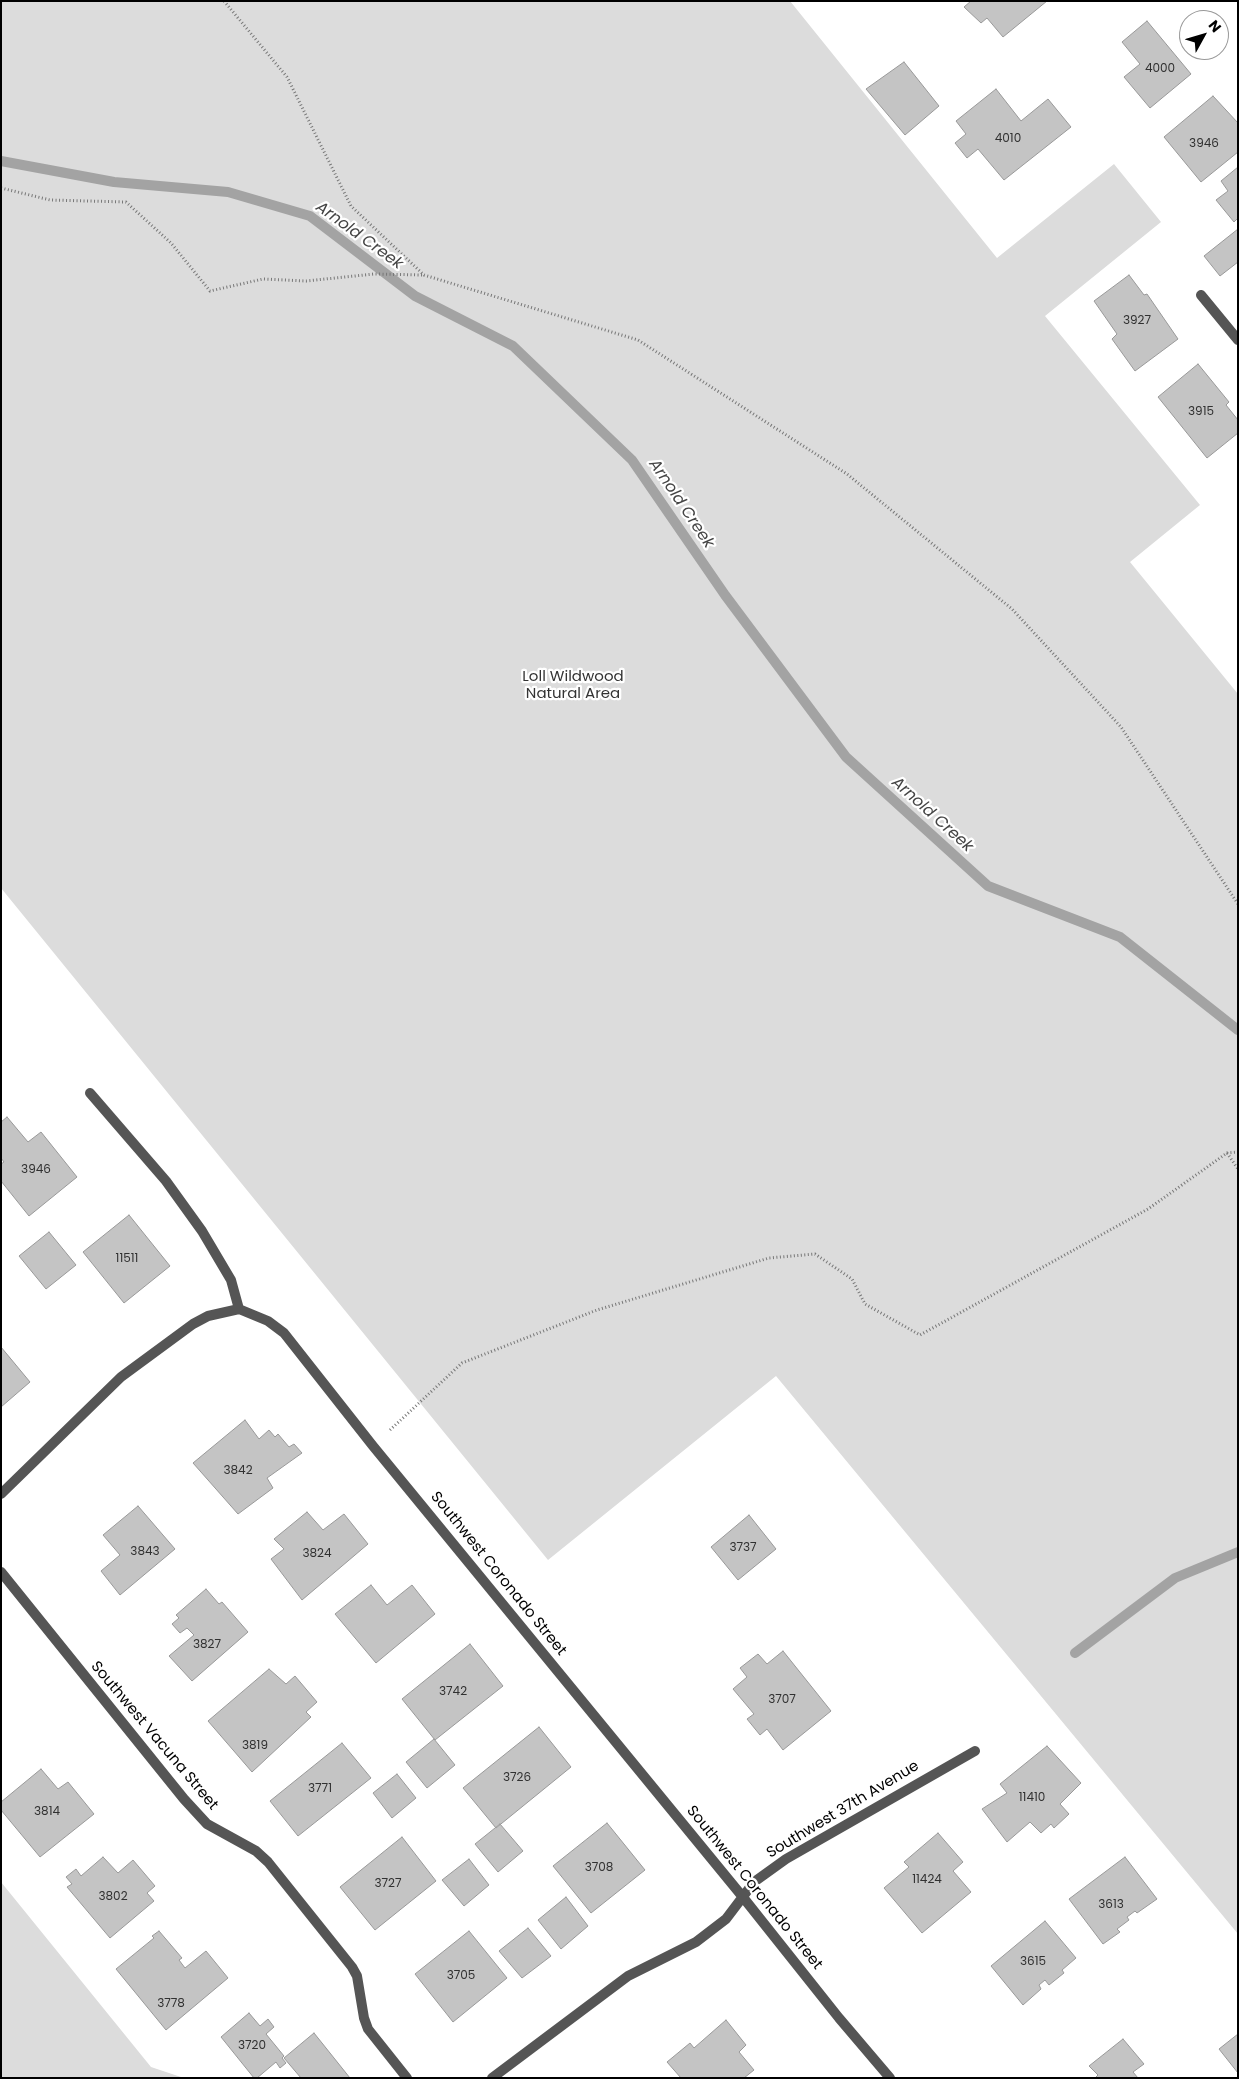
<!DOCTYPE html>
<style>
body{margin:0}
#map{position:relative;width:1239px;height:2079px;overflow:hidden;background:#fff;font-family:Poppins,sans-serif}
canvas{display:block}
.frame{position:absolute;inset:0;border:2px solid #000;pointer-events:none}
.north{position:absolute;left:1179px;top:10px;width:50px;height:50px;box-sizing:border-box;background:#fff;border:1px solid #999;border-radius:50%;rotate:51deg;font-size:14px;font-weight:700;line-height:20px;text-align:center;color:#000}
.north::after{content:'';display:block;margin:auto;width:18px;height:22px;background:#000;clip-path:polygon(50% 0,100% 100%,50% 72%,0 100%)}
</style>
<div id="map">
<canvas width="1239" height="2079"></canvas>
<div class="frame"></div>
<div class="north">N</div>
</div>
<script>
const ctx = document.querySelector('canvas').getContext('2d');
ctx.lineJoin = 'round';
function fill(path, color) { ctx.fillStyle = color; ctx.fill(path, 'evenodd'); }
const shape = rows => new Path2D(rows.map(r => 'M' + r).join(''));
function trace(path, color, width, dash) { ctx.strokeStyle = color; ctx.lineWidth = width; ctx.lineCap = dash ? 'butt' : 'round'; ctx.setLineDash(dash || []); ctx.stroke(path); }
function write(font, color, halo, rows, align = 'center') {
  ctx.font = font + ' Poppins,sans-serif'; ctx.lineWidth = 4.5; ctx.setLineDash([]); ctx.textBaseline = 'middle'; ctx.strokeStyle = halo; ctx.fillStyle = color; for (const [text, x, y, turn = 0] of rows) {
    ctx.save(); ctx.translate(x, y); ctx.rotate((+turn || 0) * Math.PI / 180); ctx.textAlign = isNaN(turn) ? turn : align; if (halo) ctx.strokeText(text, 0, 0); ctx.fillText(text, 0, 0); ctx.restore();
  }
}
const green = shape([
 [1,1,790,1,997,258,1114,164,1161,222,1045,316,1200,505,1130,562,1238,694,1238,1934,776,1376,548,1560,1,888],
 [1,1882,151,2067,184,2078,1,2078]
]);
const stream = shape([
 [1,161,114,182,228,192,310,216,415,296,513,346,632,460,725,595,846,757,988,886,1120,937,1238,1030],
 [1075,1653,1175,1578,1238,1552]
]);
const building = shape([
 [971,1,1047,1,1003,37,987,18,981,23,964,7,971,1],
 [1147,21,1191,74,1150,108,1124,77,1140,64,1122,42,1147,21],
 [904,62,939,106,905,135,866,89,904,62],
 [996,89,1021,121,1048,99,1071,127,1004,180,978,149,967,158,955,143,966,134,956,121,996,89],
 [1213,96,1238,123,1238,152,1201,182,1164,137,1213,96],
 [1238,167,1238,218,1234,222,1216,200,1228,191,1221,181,1238,167],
 [1238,229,1238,262,1220,276,1204,256,1238,229],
 [1129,275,1144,295,1147,294,1178,339,1135,371,1112,339,1117,334,1094,301,1129,275],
 [1198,364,1229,402,1226,405,1238,420,1238,433,1207,458,1158,397,1198,364],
 [7,1117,28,1142,41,1132,77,1177,29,1216,1,1181,1,1164,4,1162,1,1158,1,1122,7,1117],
 [129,1215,170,1266,124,1303,83,1252,129,1215],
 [49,1232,76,1265,46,1289,19,1256,49,1232],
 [1,1347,30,1382,1,1407,1,1347],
 [245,1420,259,1439,269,1430,275,1437,278,1434,289,1447,294,1444,302,1453,267,1478,273,1488,238,1514,193,1463,245,1420],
 [138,1506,175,1549,120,1595,101,1571,120,1555,103,1535,138,1506],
 [307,1512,323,1530,344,1514,368,1544,302,1600,271,1559,284,1549,274,1539,307,1512],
 [749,1515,776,1549,738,1580,711,1547,749,1515],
 [371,1585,387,1605,412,1585,435,1614,376,1663,335,1614,371,1585],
 [206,1589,219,1604,222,1602,248,1632,192,1681,169,1656,194,1635,187,1628,180,1633,172,1624,179,1618,176,1615,206,1589],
 [470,1644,503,1686,435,1740,402,1699,470,1644],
 [783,1651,831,1711,783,1750,767,1729,760,1735,747,1719,754,1714,733,1689,747,1677,740,1668,758,1654,767,1664,783,1651],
 [269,1669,286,1684,295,1676,317,1702,306,1712,311,1717,252,1772,208,1721,269,1669],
 [539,1727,571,1767,496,1828,463,1788,539,1727],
 [434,1739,455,1765,427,1788,406,1762,434,1739],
 [342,1743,371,1778,298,1836,270,1801,342,1743],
 [1047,1746,1081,1783,1060,1804,1069,1814,1054,1828,1051,1824,1041,1833,1030,1822,1007,1842,982,1809,1007,1793,1000,1784,1047,1746],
 [41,1769,58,1789,68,1782,94,1814,40,1857,1,1810,1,1802,41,1769],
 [397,1774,416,1798,392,1818,373,1793,397,1774],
 [607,1823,645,1870,591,1913,553,1866,607,1823],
 [500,1824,523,1851,498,1872,475,1844,500,1824],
 [938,1833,963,1862,953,1871,971,1892,922,1933,884,1888,909,1867,904,1862,938,1833],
 [402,1837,436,1881,375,1930,340,1887,402,1837],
 [103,1857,118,1873,133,1860,155,1886,147,1893,154,1901,110,1938,67,1887,72,1884,66,1877,76,1869,81,1876,103,1857],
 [1125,1857,1157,1899,1137,1913,1135,1911,1127,1917,1129,1920,1117,1929,1120,1932,1103,1944,1069,1899,1125,1857],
 [469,1859,489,1885,464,1906,442,1880,469,1859],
 [566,1897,588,1926,561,1949,538,1920,566,1897],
 [1045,1921,1076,1958,1062,1970,1064,1973,1049,1985,1045,1980,1039,1985,1041,1989,1023,2005,991,1966,1045,1921],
 [528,1928,551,1956,522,1978,499,1951,528,1928],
 [159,1931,182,1958,179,1960,185,1968,206,1951,228,1978,166,2030,116,1969,154,1938,152,1936,159,1931],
 [469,1931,507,1978,453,2022,415,1974,469,1931],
 [249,2013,260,2026,268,2019,274,2027,266,2034,284,2056,282,2058,286,2063,280,2068,276,2062,257,2078,254,2078,221,2037,249,2013],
 [726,2020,746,2045,739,2052,754,2070,744,2078,681,2078,667,2062,690,2043,694,2048,726,2020],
 [314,2033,350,2078,301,2078,284,2058,314,2033],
 [1238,2034,1238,2073,1219,2049,1238,2034],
 [1123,2039,1144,2064,1133,2072,1138,2078,1095,2078,1098,2075,1089,2066,1123,2039]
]);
const path = shape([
 [224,1,287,77,351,206,424,275,638,340,847,474,1012,609,1121,727,1238,904],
 [1,188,50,200,126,202,171,243,210,291,263,279,306,281,374,274,423,275],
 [1227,1153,1238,1169],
 [390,1430,462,1363,597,1310,769,1258,815,1254,852,1279,865,1304,920,1335,1148,1209,1227,1153,1238,1152]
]);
const minor = shape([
 [1201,295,1238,340],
 [90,1093,166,1181,202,1231,231,1280,239,1309],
 [239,1309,268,1321,284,1333,373,1446,742,1896,839,2018,890,2078],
 [1,1494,121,1377,193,1324,208,1316,239,1309],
 [1,1572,184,1799,207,1824,256,1851,268,1862,352,1967,357,1976,364,2018,368,2029,407,2078],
 [492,2078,628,1976,696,1942,726,1919,754,1882,786,1859,975,1751]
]);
const numberNames = [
 ["4000",1160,69],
 ["4010",1008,139],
 ["3946",1204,144],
 ["3927",1137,321],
 ["3915",1201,412],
 ["3946",36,1170],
 ["11511",127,1259],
 ["3842",238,1471],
 ["3737",743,1548],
 ["3843",145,1552],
 ["3824",317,1554],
 ["3827",207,1645],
 ["3742",453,1692],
 ["3707",782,1700],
 ["3819",255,1746],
 ["3726",517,1778],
 ["3771",320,1789],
 ["11410",1032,1798],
 ["3814",47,1812],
 ["3708",599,1868],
 ["11424",927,1880],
 ["3727",388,1884],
 ["3802",113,1897],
 ["3613",1111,1905],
 ["3615",1033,1962],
 ["3705",461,1976],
 ["3778",171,2004],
 ["3720",252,2046]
];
const parkNames = [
 ["Loll Wildwood",573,677],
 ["Natural Area",573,694]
];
const streetNames = [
 ["Southwest Coronado Street",498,1574,51],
 ["Southwest Vacuna Street",154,1736,50],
 ["Southwest 37th Avenue",843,1810,-31],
 ["Southwest Coronado Street",754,1888,51]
];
const waterNames = [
 ["Arnold Creek",359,236,36],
 ["Arnold Creek",681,504,56],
 ["Arnold Creek",932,815,42]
];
fill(green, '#dcdcdc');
trace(stream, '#a3a3a3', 10);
fill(building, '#c4c4c4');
trace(building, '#999', 1);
trace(path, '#777', 3, [1, 2.5]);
trace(minor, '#555', 10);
write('12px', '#313131', null, numberNames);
write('15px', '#333', '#fff', parkNames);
write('15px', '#000', '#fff', streetNames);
write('italic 16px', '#444', '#fff', waterNames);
</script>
